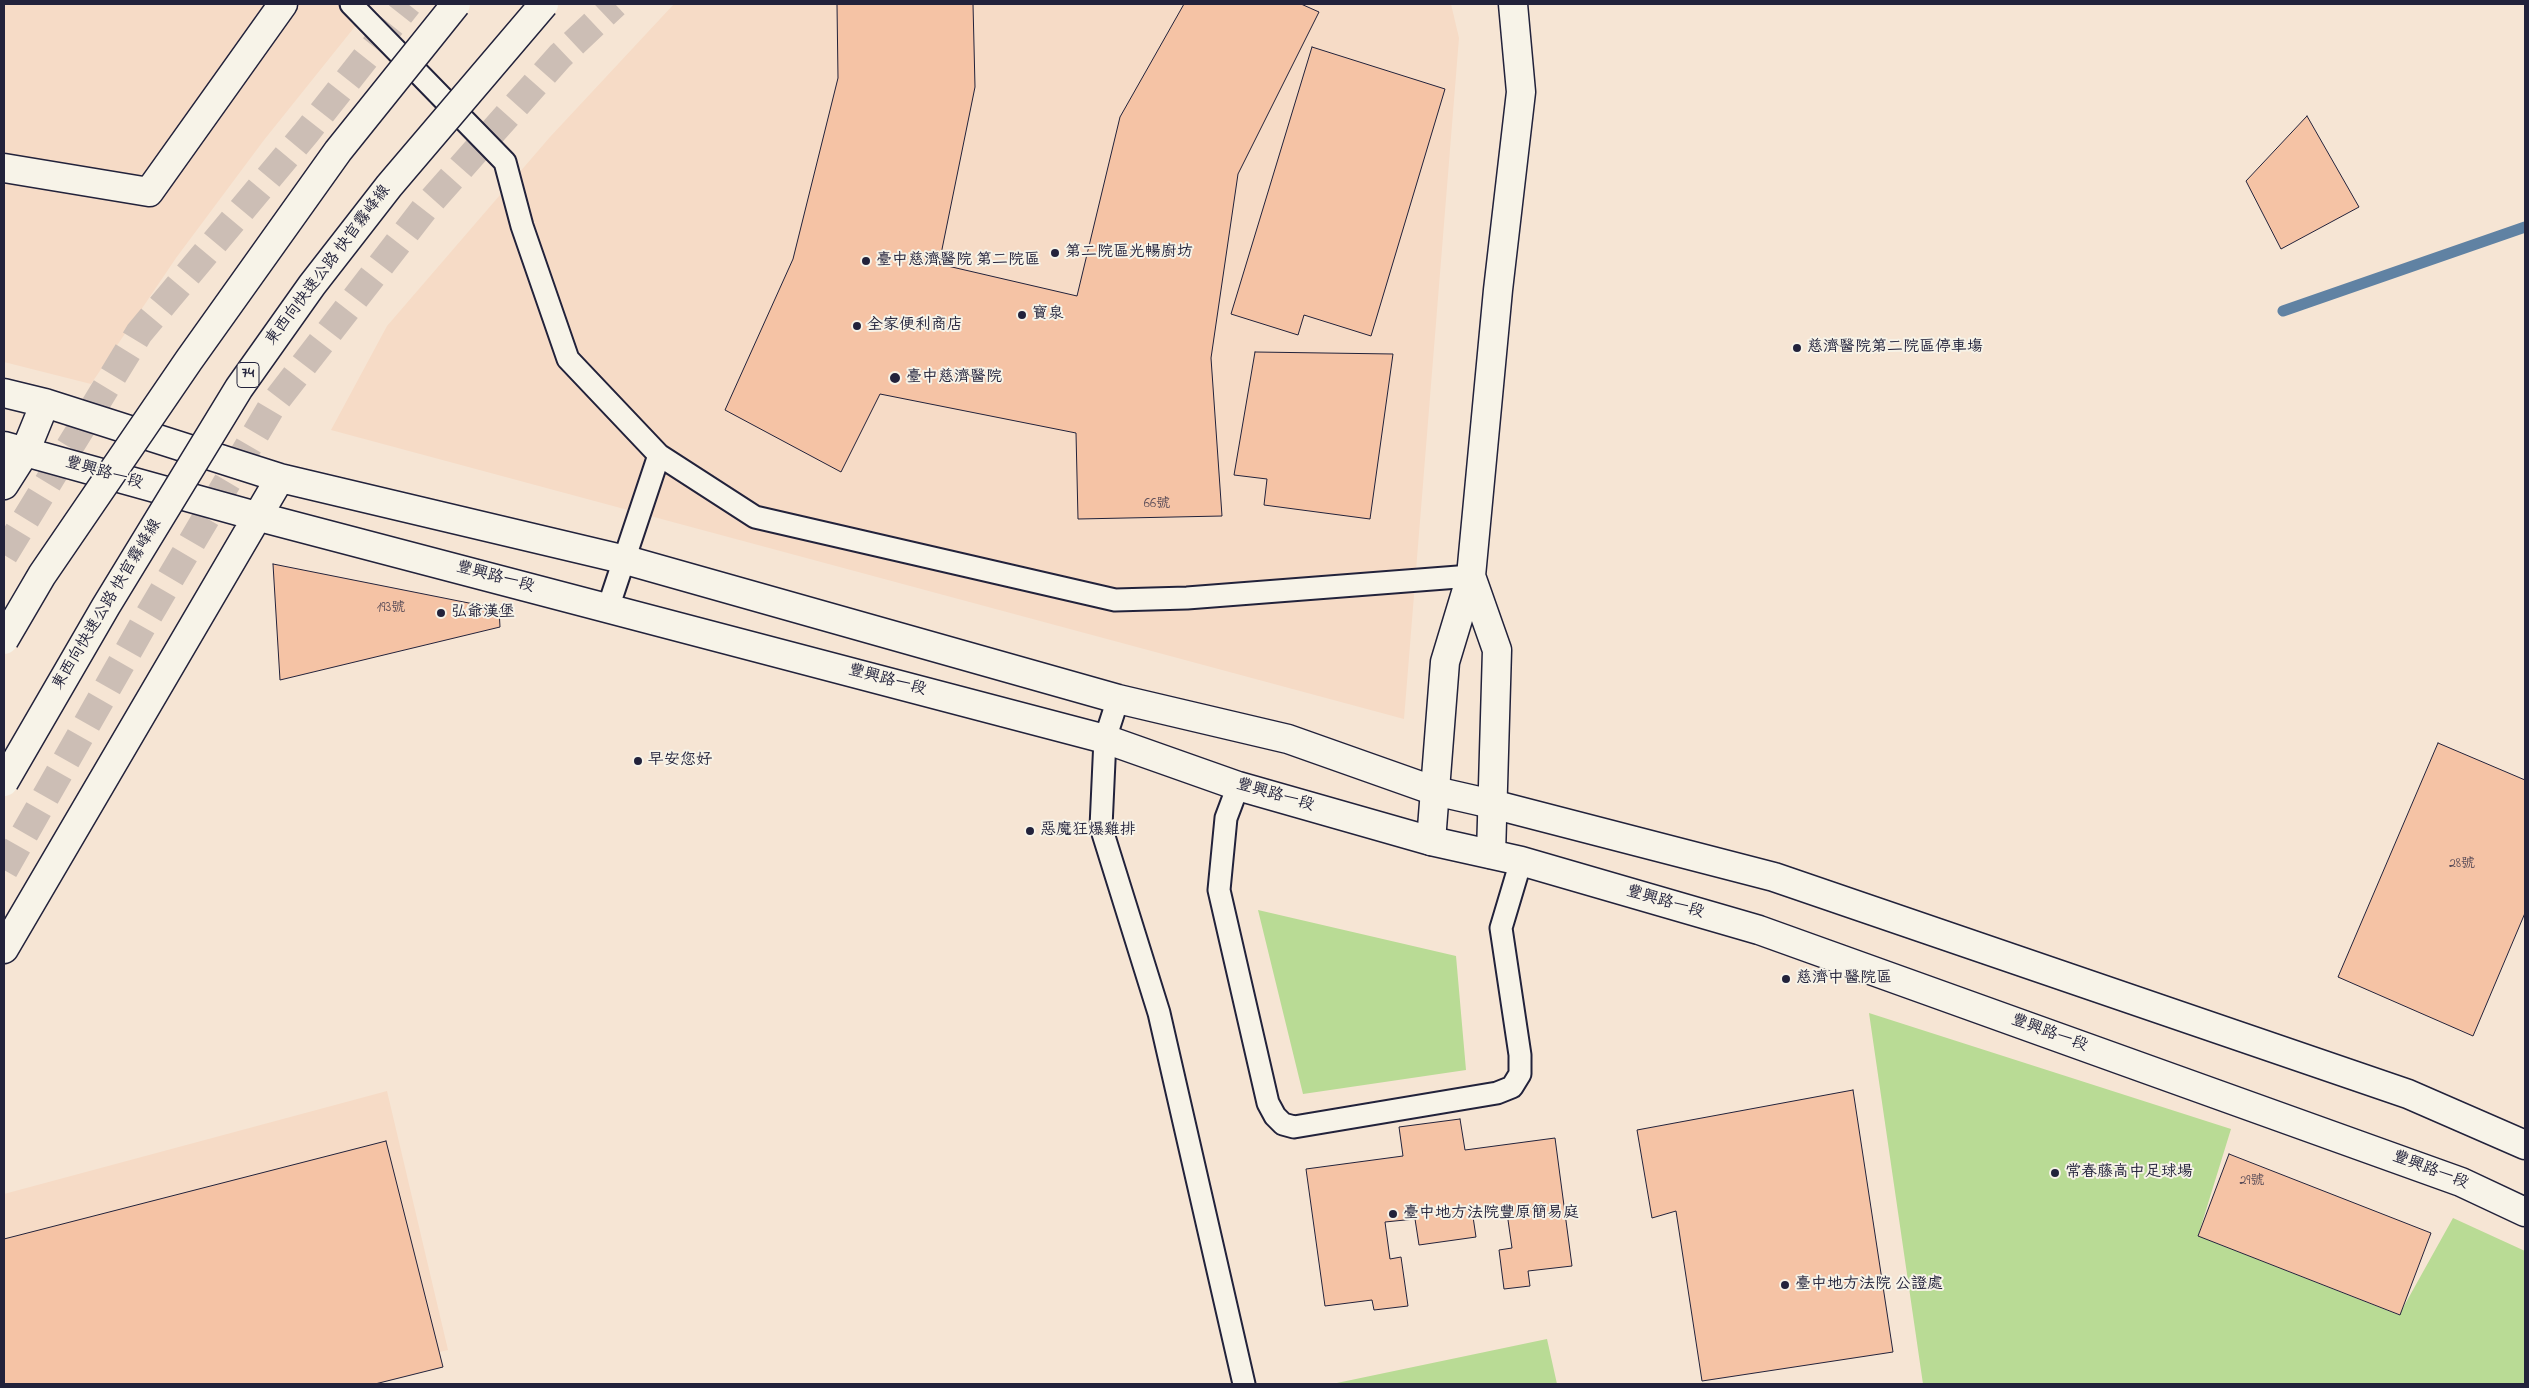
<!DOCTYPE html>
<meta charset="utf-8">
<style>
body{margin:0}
#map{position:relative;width:2529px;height:1388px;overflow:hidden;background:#f6e5d4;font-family:"Indie Flower",sans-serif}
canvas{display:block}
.frame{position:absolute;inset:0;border:5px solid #22223b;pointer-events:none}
</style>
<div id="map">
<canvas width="2529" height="1388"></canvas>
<div class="frame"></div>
</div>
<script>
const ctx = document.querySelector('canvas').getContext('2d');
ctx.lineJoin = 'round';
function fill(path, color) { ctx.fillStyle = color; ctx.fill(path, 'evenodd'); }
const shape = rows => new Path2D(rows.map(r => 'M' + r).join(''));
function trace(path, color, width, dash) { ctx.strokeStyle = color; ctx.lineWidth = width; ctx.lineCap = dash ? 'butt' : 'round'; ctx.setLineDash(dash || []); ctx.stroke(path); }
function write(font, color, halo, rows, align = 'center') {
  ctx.font = font + ' "Indie Flower","LXGW WenKai TC",sans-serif'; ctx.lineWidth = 4; ctx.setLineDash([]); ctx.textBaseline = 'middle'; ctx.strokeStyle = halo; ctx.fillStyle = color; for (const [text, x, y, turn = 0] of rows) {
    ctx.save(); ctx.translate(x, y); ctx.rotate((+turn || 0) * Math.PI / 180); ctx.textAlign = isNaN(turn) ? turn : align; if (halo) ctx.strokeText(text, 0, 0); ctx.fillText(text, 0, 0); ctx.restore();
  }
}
const built = shape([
 [4,4,373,4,264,140,176,258,91,384,4,362],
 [674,4,1451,4,1459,38,1404,719,331,430,387,326,550,137],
 [387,1091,448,1350,301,1384,4,1384,4,1194]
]);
const green = shape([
 [1258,910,1456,956,1466,1070,1303,1094],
 [1869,1013,2231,1129,2198,1236,2399,1315,2453,1218,2525,1251,2525,1384,1923,1384],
 [1547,1339,1557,1384,1332,1384]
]);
const stream = shape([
 [2283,311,2525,227]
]);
const building = shape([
 [837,4,973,4,975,87,939,264,1077,296,1120,117,1184,4,1301,4,1319,12,1238,174,1211,358,1222,516,1078,519,1076,433,880,394,841,472,725,410,793,259,838,78,837,4],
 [1312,47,1445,89,1371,336,1304,315,1298,335,1231,314,1312,47],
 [2307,116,2359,207,2281,249,2246,181,2307,116],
 [1255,352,1393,354,1370,519,1264,505,1267,479,1234,475,1255,352],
 [273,564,499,609,500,627,280,680,273,564],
 [2438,743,2525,780,2525,913,2473,1036,2338,977,2438,743],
 [1853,1090,1893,1352,1702,1381,1676,1211,1652,1218,1637,1130,1853,1090],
 [1460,1119,1465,1150,1555,1138,1572,1266,1528,1271,1530,1286,1504,1289,1499,1250,1512,1248,1506,1206,1472,1210,1476,1237,1419,1245,1415,1219,1385,1222,1390,1259,1401,1257,1408,1306,1374,1310,1372,1300,1325,1306,1306,1169,1403,1156,1399,1127,1460,1119],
 [386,1141,443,1367,375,1384,4,1384,4,1239,386,1141],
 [2229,1154,2431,1233,2400,1315,2198,1236,2229,1154]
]);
const minorTunnel = shape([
 [4,555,139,333,306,133,408,4],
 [4,870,143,625,272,406,425,208,560,56,615,4]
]);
const service = shape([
 [351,4,505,162,522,226,568,359,659,455],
 [608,608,659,455,755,517,1115,600,1187,598,1471,576],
 [1118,699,1105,739,1101,827,1159,1013,1244,1384],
 [1238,786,1226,818,1219,890,1268,1103,1275,1116,1283,1124,1294,1127,1497,1093,1512,1087,1520,1074,1520,1055,1501,928,1521,861]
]);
const minor = shape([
 [4,168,149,192,283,4],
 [1471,576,1497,650,1491,854],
 [1431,841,1445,662,1471,576,1498,290,1521,92,1513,4]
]);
const tertiary = shape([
 [4,393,45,403,280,478,626,560,1118,699,1288,739,1435,791,1492,804,1774,877,2408,1094,2525,1145],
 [4,446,256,516,1105,739,1238,786,1431,841,1521,861,1759,930,2461,1182,2525,1212],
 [4,485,25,452,45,403],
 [4,949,280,478]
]);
const trunkBridge = shape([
 [4,640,42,575,189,360,338,151,456,4],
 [4,782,106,606,239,388,312,285,389,186,544,4]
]);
const markers = [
 [1055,253,5,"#22223b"],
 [866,261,5,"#22223b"],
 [1022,315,5,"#22223b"],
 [857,326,5,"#22223b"],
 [1797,348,5,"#22223b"],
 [895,378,6,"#22223b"],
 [441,613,5,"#22223b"],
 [638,761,5,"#22223b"],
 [1030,831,5,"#22223b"],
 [1786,979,5,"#22223b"],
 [2055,1173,5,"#22223b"],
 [1393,1214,5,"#22223b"],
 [1785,1285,5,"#22223b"]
];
const numberNames = [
 ["66號",1157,505],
 ["193號",391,609],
 ["28號",2462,865],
 ["29號",2252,1182]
];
const shields = [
 [248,375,22]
];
const shieldNames = [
 ["74",248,375]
];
const poiNames = [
 ["第二院區光暢廚坊",1065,253],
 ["臺中慈濟醫院 第二院區",876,261],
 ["寶泉",1032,315],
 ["全家便利商店",867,326],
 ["慈濟醫院第二院區停車塲",1807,348],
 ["臺中慈濟醫院",906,378],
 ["弘爺漢堡",451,613],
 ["早安您好",648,761],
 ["惡魔狂爆雞排",1040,831],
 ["慈濟中醫院區",1796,979],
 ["常春藤高中足球場",2065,1173],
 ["臺中地方法院豐原簡易庭",1403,1214],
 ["臺中地方法院 公證處",1795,1285]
];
const streetNames = [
 ["東西向快速公路 快官霧峰線",329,266,-53],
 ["豐興路一段",104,474,16],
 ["豐興路一段",495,578,15],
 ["東西向快速公路 快官霧峰線",108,605,-59],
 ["豐興路一段",887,681,15],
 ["豐興路一段",1275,796,16],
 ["豐興路一段",1665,903,16],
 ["豐興路一段",2049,1034,20],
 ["豐興路一段",2430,1171,21]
];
fill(built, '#f6dbc6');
fill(green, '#b9db95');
trace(stream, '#6082a3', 11);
fill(building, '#f5c3a5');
trace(building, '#22223b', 1);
trace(minorTunnel, '#ccbeb5', 28, [28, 14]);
trace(service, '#22223b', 25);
trace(minor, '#22223b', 31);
trace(tertiary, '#22223b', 31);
trace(service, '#f7f3e8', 21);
trace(minor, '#f7f3e8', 28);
trace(tertiary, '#f7f3e8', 28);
trace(trunkBridge, '#22223b', 31, []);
trace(trunkBridge, '#f7f3e8', 28);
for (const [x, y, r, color] of markers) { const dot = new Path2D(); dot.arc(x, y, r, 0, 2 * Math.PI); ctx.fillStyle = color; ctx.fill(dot); trace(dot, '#f7f3e8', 2); }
write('14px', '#574a56', null, numberNames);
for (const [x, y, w] of shields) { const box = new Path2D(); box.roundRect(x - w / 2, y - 12.5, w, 25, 4); ctx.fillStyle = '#f7f3e8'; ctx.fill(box); trace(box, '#22223b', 1); }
write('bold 15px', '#22223b', null, shieldNames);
write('16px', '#22223b', '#f7f3e8', poiNames, 'left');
write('16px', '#22223b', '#f7f3e8', streetNames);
</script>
